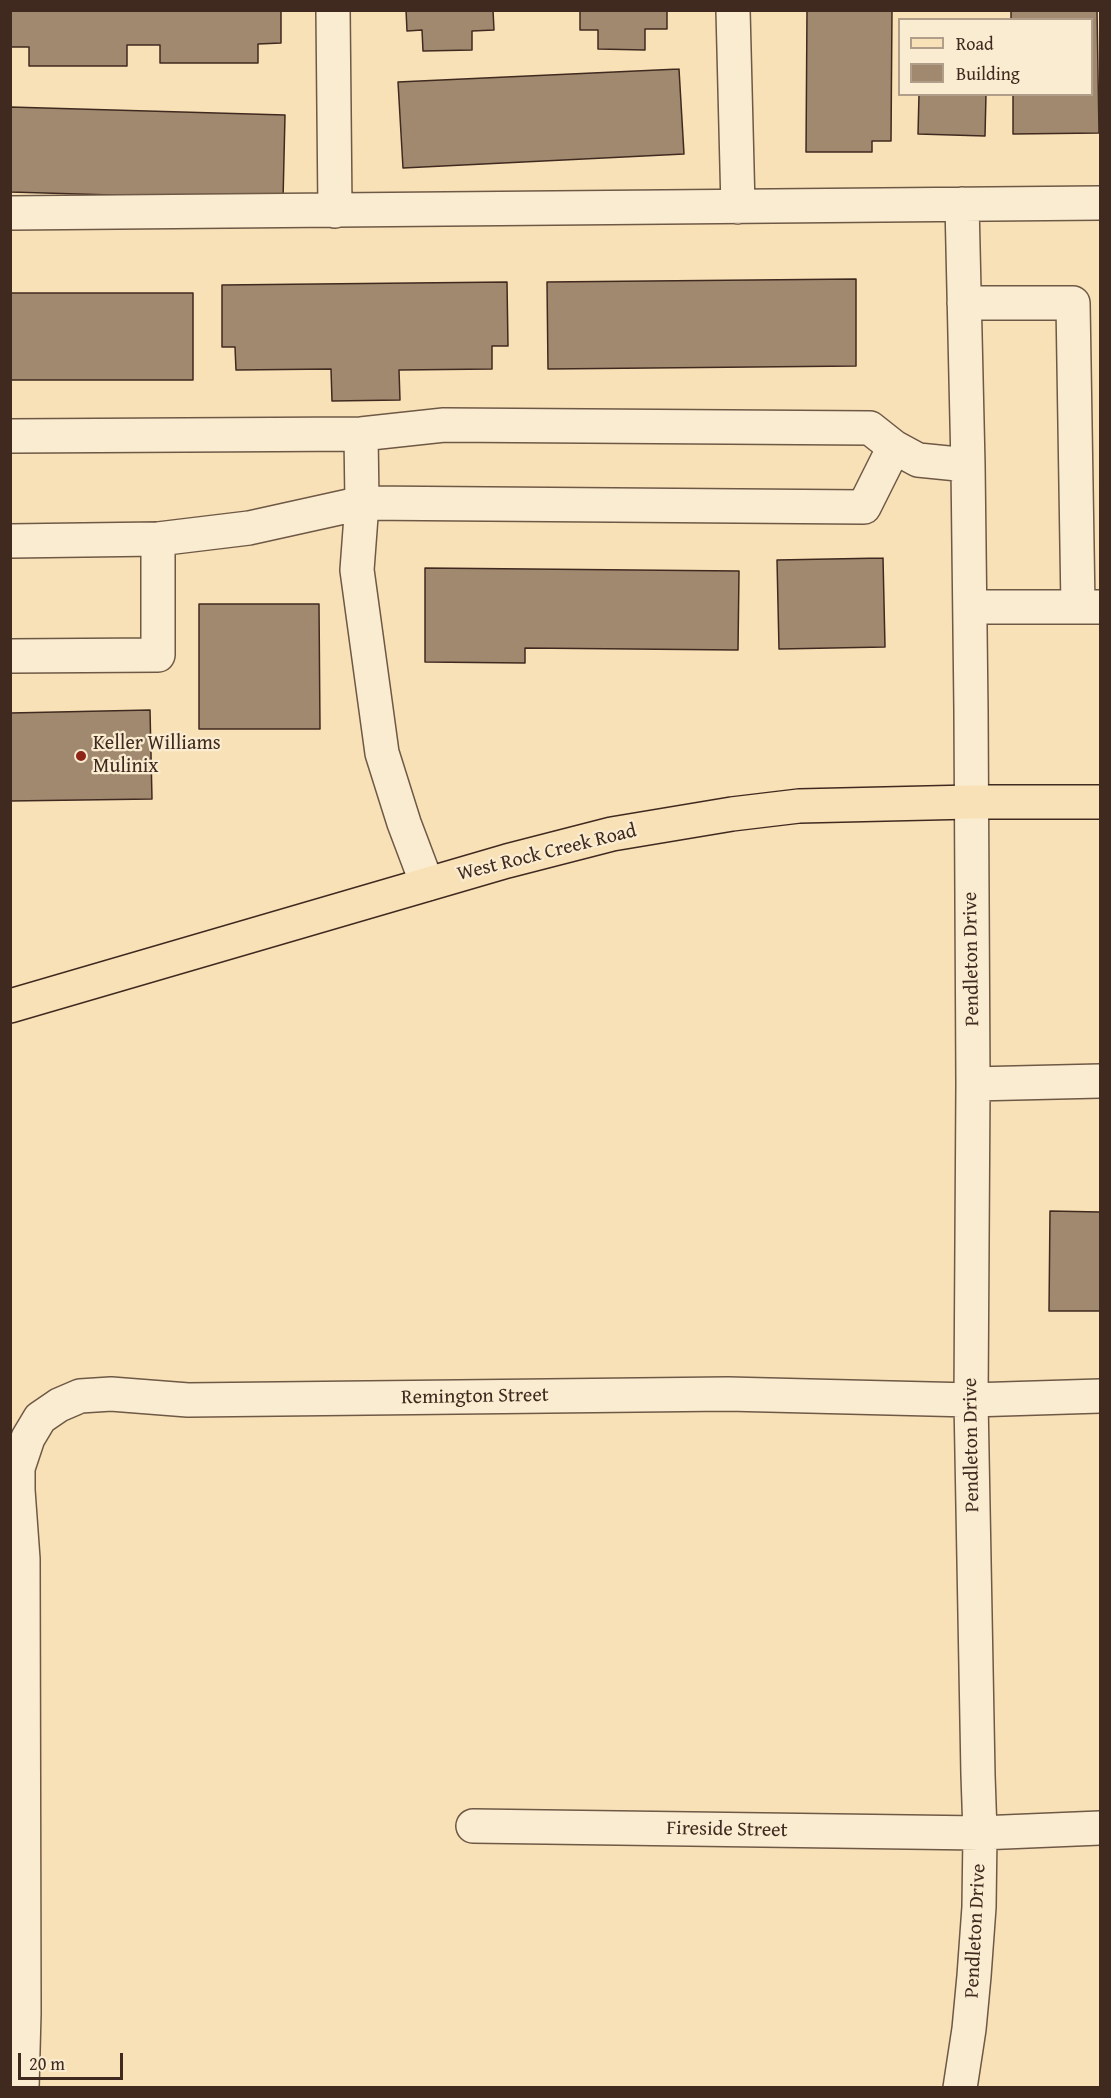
<!DOCTYPE html>
<style>
body{margin:0}
#map{position:relative;width:1111px;height:2098px;overflow:hidden;background:#f8e1b7;font-family:"Gentium Book Plus",serif}
canvas{display:block}
.frame{position:absolute;inset:0;border:12px solid #402a20;pointer-events:none}
.legend{position:absolute;left:898px;top:18px;width:195px;height:78px;box-sizing:border-box;background:#faecd0;border:2px solid #b09e8a;margin:0;padding:8px 10px;list-style:none;font-size:18px;color:#402a20}
.legend li{display:flex;align-items:center;gap:12px;height:30px}
.legend b{width:30px;border:2px solid #b09e8a}
.scale{position:absolute;left:18px;top:2053px;width:105px;height:27px;box-sizing:border-box;border:3px solid #402a20;border-top:0;padding-left:8px;font-size:18px;line-height:21px;white-space:nowrap;color:#402a20;-webkit-text-stroke:4px #faecd0;paint-order:stroke}
</style>
<div id="map">
<canvas width="1111" height="2098"></canvas>
<div class="frame"></div>
<ul class="legend">
<li><b style="height:8px;background:#f8e1b7"></b>Road</li>
<li><b style="height:16px;background:#a0896f"></b>Building</li>
</ul>
<div class="scale">20 m</div>
</div>
<script>
const ctx = document.querySelector('canvas').getContext('2d');
ctx.lineJoin = 'round';
function fill(path, color) { ctx.fillStyle = color; ctx.fill(path, 'evenodd'); }
const shape = rows => new Path2D(rows.map(r => 'M' + r).join(''));
function trace(path, color, width, dash) { ctx.strokeStyle = color; ctx.lineWidth = width; ctx.lineCap = dash ? 'butt' : 'round'; ctx.setLineDash(dash || []); ctx.stroke(path); }
function write(font, color, halo, rows, align = 'center') {
  ctx.font = font + ' "Gentium Book Plus",serif'; ctx.lineWidth = 4.5; ctx.setLineDash([]); ctx.textBaseline = 'middle'; ctx.strokeStyle = halo; ctx.fillStyle = color; for (const [text, x, y, turn = 0] of rows) {
    ctx.save(); ctx.translate(x, y); ctx.rotate((+turn || 0) * Math.PI / 180); ctx.textAlign = isNaN(turn) ? turn : align; if (halo) ctx.strokeText(text, 0, 0); ctx.fillText(text, 0, 0); ctx.restore();
  }
}
const building = shape([
 [10,10,281,10,281,43,258,44,258,63,160,63,160,45,127,45,127,66,29,66,29,47,10,47,10,10],
 [406,10,493,10,494,30,472,31,472,50,423,51,422,30,407,31,406,10],
 [580,10,667,10,667,29,645,29,645,50,598,49,598,30,580,30,580,10],
 [807,10,892,10,891,141,872,141,872,152,806,152,807,10],
 [1011,10,1097,10,1099,133,1013,134,1013,94,1092,94,1092,20,1011,20,1011,10],
 [679,69,684,154,403,168,398,82,679,69],
 [919,94,986,94,985,136,918,134,919,94],
 [10,107,285,115,283,200,10,192,10,107],
 [856,279,856,366,548,369,547,282,856,279],
 [507,282,508,346,492,346,492,369,399,370,400,400,332,401,331,369,236,370,235,347,222,347,222,285,507,282],
 [10,293,193,293,193,380,10,380,10,293],
 [883,558,885,647,779,649,777,560,883,558],
 [425,568,739,571,738,650,525,648,525,663,425,662,425,568],
 [199,604,319,604,320,729,199,729,199,604],
 [150,710,152,799,10,801,10,713,150,710],
 [1050,1211,1100,1212,1100,1311,1049,1311,1050,1211]
]);
const minor = shape([
 [333,10,335,211],
 [733,10,738,207],
 [10,213,1100,203],
 [964,303,1073,303,1078,607],
 [10,436,361,434,444,425,870,428,894,447,918,460,968,465],
 [10,541,158,539,249,528,362,503,361,434],
 [970,607,1099,607],
 [10,656,158,655,158,539],
 [427,884,404,823,382,753,357,570,362,503,864,507,894,447],
 [973,1084,1100,1081],
 [473,1826,980,1833,1100,1828],
 [22,2088,24,2013,23,1559,18,1490,18,1468,28,1438,40,1418,59,1405,80,1396,111,1394,188,1400,728,1394,971,1400,1100,1396],
 [960,2088,969,2029,974,1976,979,1907,980,1833,978,1775,971,1400,973,1084,971,711,968,465,962,204]
]);
const major = shape([
 [10,1006,507,861,612,834,732,814,799,806,971,802,1100,802]
]);
const markers = [
 [81,756,6,"#8f2418"]
];
const poiNames = [
 ["Keller Williams",93,744],
 ["Mulinix",93,767]
];
const streetNames = [
 ["West Rock Creek Road",547,853,-14],
 ["Pendleton Drive",972,959,-91],
 ["Remington Street",475,1397,-1],
 ["Pendleton Drive",972,1445,-91],
 ["Fireside Street",727,1830,1],
 ["Pendleton Drive",976,1931,-87]
];
fill(building, '#a0896f');
trace(building, '#402a20', 1.5);
trace(minor, '#6e5846', 36);
trace(major, '#402a20', 36);
trace(minor, '#faecd0', 33);
trace(major, '#f8e1b7', 33);
for (const [x, y, r, color] of markers) { const dot = new Path2D(); dot.arc(x, y, r, 0, 2 * Math.PI); ctx.fillStyle = color; ctx.fill(dot); trace(dot, '#faecd0', 2); }
write('20px', '#402a20', '#faecd0', poiNames, 'left');
write('20px', '#402a20', '#faecd0', streetNames);
</script>
